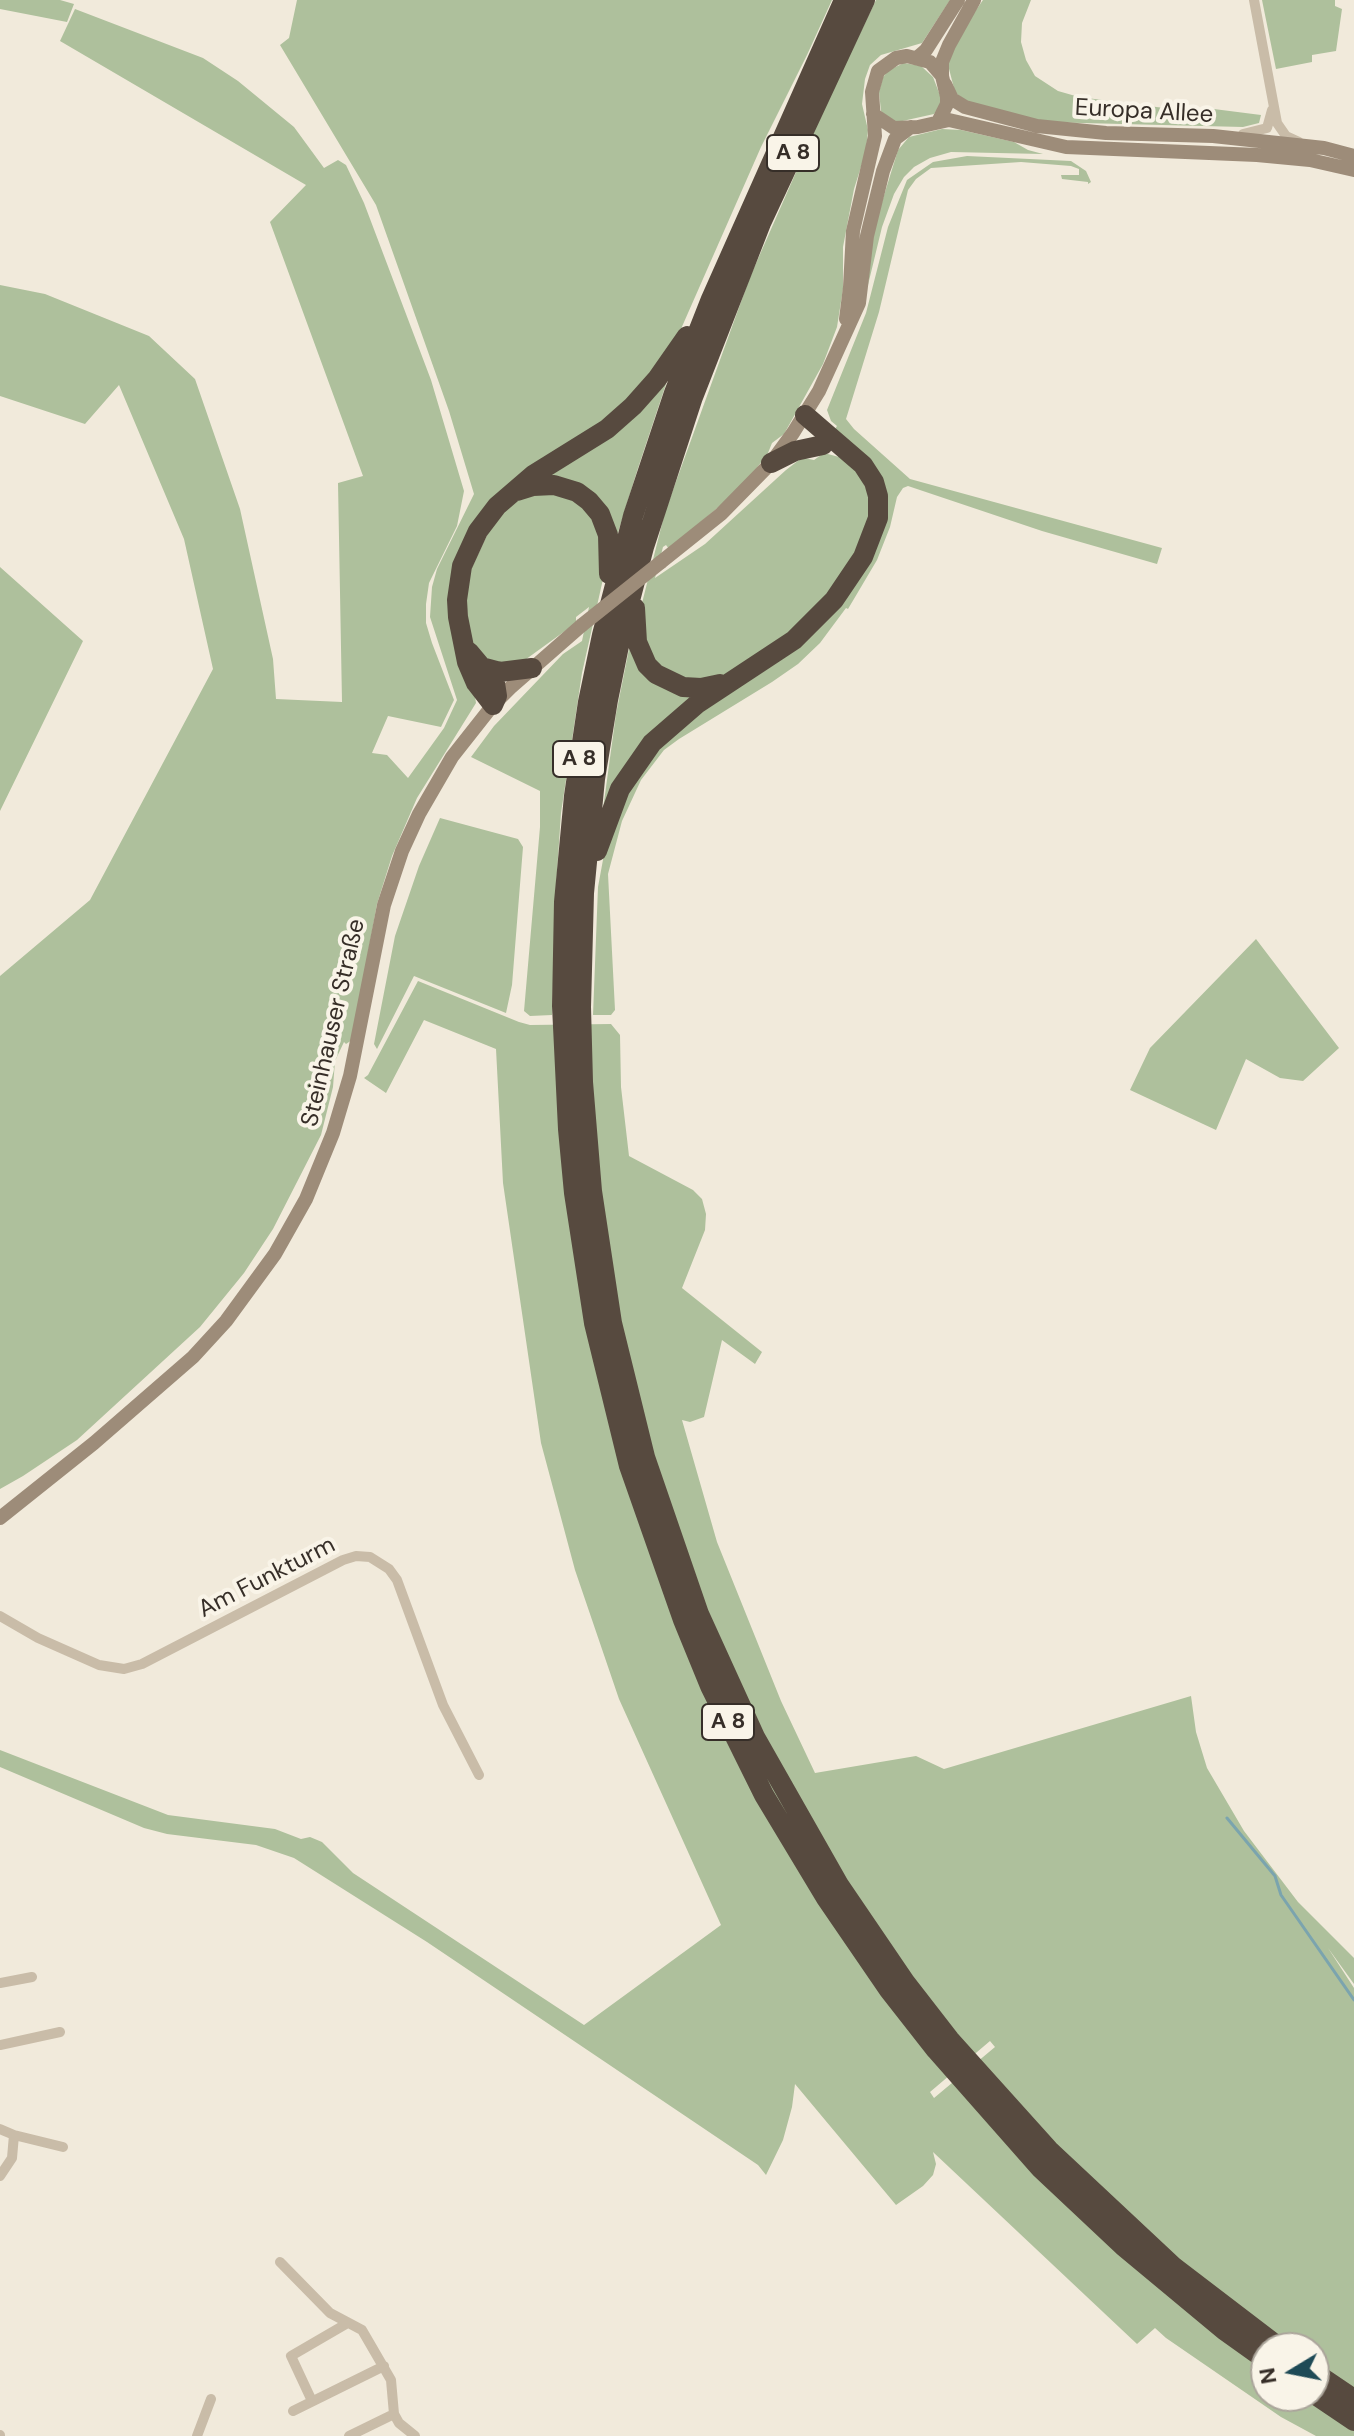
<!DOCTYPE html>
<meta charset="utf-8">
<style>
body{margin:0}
#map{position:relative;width:1354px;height:2436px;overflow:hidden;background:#f1eadb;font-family:"DM Sans",sans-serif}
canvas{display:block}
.north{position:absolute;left:1250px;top:2332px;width:80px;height:80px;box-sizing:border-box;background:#f9f4e8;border:2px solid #aba59b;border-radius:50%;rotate:260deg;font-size:22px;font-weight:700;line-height:32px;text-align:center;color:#362e28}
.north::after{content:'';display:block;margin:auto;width:28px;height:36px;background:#1e4a56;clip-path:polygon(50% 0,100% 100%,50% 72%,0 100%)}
</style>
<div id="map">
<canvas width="1354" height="2436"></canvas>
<div class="north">N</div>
</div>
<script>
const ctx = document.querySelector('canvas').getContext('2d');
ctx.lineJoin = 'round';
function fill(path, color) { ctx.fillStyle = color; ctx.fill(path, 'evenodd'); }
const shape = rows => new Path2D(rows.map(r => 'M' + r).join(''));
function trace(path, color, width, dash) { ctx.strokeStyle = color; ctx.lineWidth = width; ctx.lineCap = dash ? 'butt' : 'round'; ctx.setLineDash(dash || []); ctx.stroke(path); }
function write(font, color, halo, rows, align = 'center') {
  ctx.font = font + ' "DM Sans",sans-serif'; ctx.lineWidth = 8; ctx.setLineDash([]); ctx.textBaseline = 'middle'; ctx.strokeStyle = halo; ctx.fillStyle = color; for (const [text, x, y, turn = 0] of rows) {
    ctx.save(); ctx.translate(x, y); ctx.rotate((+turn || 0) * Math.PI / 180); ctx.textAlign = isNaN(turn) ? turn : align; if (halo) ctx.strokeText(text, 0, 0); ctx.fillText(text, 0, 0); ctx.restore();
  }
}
const green = shape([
 [0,0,60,0,74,4,67,22,0,9],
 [297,0,832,0,807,55,761,147,677,338,626,407,544,462,455,562,476,703,417,798,392,856,377,904,352,1040,346,1044,344,1042,335,1061,333,1087,321,1135,273,1229,244,1273,200,1327,77,1440,23,1476,0,1489,0,976,90,900,213,669,184,539,119,385,85,424,0,396,0,285,45,294,149,336,195,379,240,509,273,659,276,699,342,702,338,483,363,476,270,222,306,185,60,41,75,9,203,58,238,81,294,127,324,168,338,160,346,165,364,203,431,380,464,491,457,526,429,583,426,604,426,623,432,643,454,700,441,727,388,716,372,753,387,755,408,778,444,728,457,700,430,617,432,587,437,569,474,494,449,411,376,205,280,45,289,38],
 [876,0,950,0,922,43,881,55,870,65,865,79,862,104,868,130,866,151,854,189,843,247,843,289,837,327,823,364,784,434,772,443,768,453,753,473,722,504,669,549,666,545,663,547,655,578,705,544,786,470,799,460,804,458,814,460,824,453,839,457,855,467,872,500,862,547,817,611,735,674,695,684,647,658,640,611,665,512,750,277,826,104],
 [983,0,1031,0,1022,23,1021,42,1026,60,1035,76,1058,91,1079,97,1203,113,1206,108,1261,115,1259,123,1243,127,1042,122,965,101,955,92,948,65,956,39],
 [1262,0,1335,0,1335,6,1342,9,1336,51,1312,55,1312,62,1276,69],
 [904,63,921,66,933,77,943,103,934,114,898,122,885,116,881,111,879,92,883,77,889,70],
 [942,129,961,130,1014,142,1028,150,1043,154,951,152,930,158,914,167,904,177,894,194,882,227,868,285,870,248,877,218,898,150,909,137],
 [967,156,1071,161,1086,171,1091,182,1088,184,1088,182,1062,179,1061,175,1079,175,1079,169,1071,166,1021,162,931,168,916,179,908,190,879,312,846,419,854,429,910,479,1162,548,1157,564,1042,531,908,486,903,488,897,497,890,527,877,560,848,609,846,608,820,643,798,664,772,682,679,739,664,750,641,780,622,821,608,874,615,1010,611,1015,593,1015,598,887,609,827,618,803,665,735,794,648,886,514,833,432,837,426,831,421,827,410,866,313,888,227,907,180,933,162],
 [671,369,638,468,615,542,605,515,542,481],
 [555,489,598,517,603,579,582,673,561,813,556,887,552,1015,530,1016,524,1011,540,827,540,791,471,757,494,726,563,654,582,641,589,607,576,617,576,623,518,665,490,665,469,638,465,582,496,516,521,495],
 [0,567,83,641,0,811],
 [629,649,702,692,603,809,616,714],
 [440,818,518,839,523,847,512,985,506,1013,414,976,377,1049,374,1044,395,936,419,866],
 [1256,939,1339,1048,1303,1081,1280,1078,1246,1059,1216,1130,1130,1090,1150,1048],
 [418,981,519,1022,530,1025,611,1024,620,1035,621,1087,629,1156,693,1190,702,1199,706,1214,705,1230,682,1288,762,1352,755,1364,722,1340,704,1417,690,1422,682,1420,717,1542,781,1701,815,1773,916,1756,944,1769,1191,1696,1196,1732,1207,1768,1244,1831,1298,1902,1354,1958,1354,1984,1328,1948,1354,1988,1354,2436,1316,2436,1281,2417,1166,2338,1155,2328,1137,2344,933,2152,936,2164,933,2175,923,2186,896,2205,795,2084,792,2107,783,2140,766,2175,758,2165,427,1942,294,1858,256,1845,167,1834,144,1828,0,1767,0,1750,168,1815,275,1829,301,1839,310,1837,322,1842,353,1873,584,2025,721,1925,619,1699,575,1570,541,1443,503,1183,496,1049,424,1020,386,1093,364,1078,368,1075],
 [990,2041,995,2047,934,2098,930,2092],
 [1266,2348,1314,2348,1314,2396,1266,2396]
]);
const stream = shape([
 [1227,1818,1275,1876,1281,1895,1354,2000]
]);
const street = shape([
 [1254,0,1277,123,1286,136,1299,142],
 [1243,134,1267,128,1272,110],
 [0,1616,38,1638,99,1665,124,1669,142,1664,343,1560,356,1556,370,1557,389,1569,397,1580,443,1705,479,1775],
 [0,1983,32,1977],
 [0,2045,60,2032],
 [0,2129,14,2135,63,2147],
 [0,2176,12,2158,14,2135],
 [280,2262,330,2313,362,2330,391,2380,394,2414,399,2423,415,2436],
 [312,2401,291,2356,346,2324],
 [293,2411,384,2366],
 [0,2435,0,2436],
 [197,2436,211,2399],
 [349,2436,394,2414]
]);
const secondary = shape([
 [918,57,926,50,958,0],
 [942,76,942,62,949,45,974,0],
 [945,84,952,99,965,107,1037,126,1106,133,1213,136,1324,148,1354,156],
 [873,114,894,128,918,127,949,120,1066,147,1257,155,1310,160,1354,170],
 [846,319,850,287,853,231,875,136,872,92,878,71,896,58,907,56,930,62,942,76,947,97,947,104,938,122],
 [661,562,721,514,771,463,793,433,819,391,859,303,867,236,883,171,895,139,911,127],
 [0,1518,94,1443,193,1357,226,1321,275,1254,306,1199,333,1133,350,1076,384,905,402,851,419,814,452,757,493,705,510,688,582,625]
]);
const highway = shape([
 [844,0,711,299,674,393,633,516,602,635,588,702,574,796,564,902,562,1006,568,1129,574,1193,594,1323,629,1466,683,1620,710,1686,764,1795,826,1898,889,1990,936,2050,1040,2168,1123,2246,1224,2330,1266,2360],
 [865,0,761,223,693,397,644,547,622,631,608,700,595,779,584,893,581,1007,583,1082,592,1191,612,1323,645,1457,699,1614,755,1737,839,1885,905,1982,950,2040,1049,2150,1174,2267,1280,2348],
 [771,463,795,451,823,445],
 [517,491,533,486,554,485,577,492,589,501,600,514,608,535,609,574],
 [635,608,637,642,647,665,656,674,683,687,701,688,720,684],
 [469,652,495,683,497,696,493,705],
 [481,667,500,672,532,668],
 [493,705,476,683,467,662,458,617,457,600,462,566,478,531,497,506,533,475,607,429,633,406,657,379,687,336],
 [597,851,620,789,652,743,697,704,794,640,834,600,863,557,878,518,878,496,874,482,863,465,805,415],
 [1314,2372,1354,2399],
 [1314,2394,1354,2421]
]);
const secondaryBridge = shape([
 [582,625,661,562]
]);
const shields = [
 [793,153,52],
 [579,759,52],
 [728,1722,52]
];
const shieldNames = [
 ["A 8",793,153],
 ["A 8",579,759],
 ["A 8",728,1722]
];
const streetNames = [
 ["Europa Allee",1144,112,3],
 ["Steinhauser Straße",334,1023,-77],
 ["Am Funkturm",267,1578,-27]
];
fill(green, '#aec09c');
trace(stream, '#7ba4ae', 3);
trace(street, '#c9bca8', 10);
trace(secondary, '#9d8c79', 14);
trace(highway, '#574a3f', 20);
trace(secondaryBridge, '#9d8c79', 14);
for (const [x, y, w] of shields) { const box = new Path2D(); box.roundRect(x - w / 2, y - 18, w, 36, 6); ctx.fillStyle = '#f9f4e8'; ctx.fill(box); trace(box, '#362e28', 2); }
write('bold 22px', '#362e28', null, shieldNames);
write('24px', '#362e28', '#f9f4e8', streetNames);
</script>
